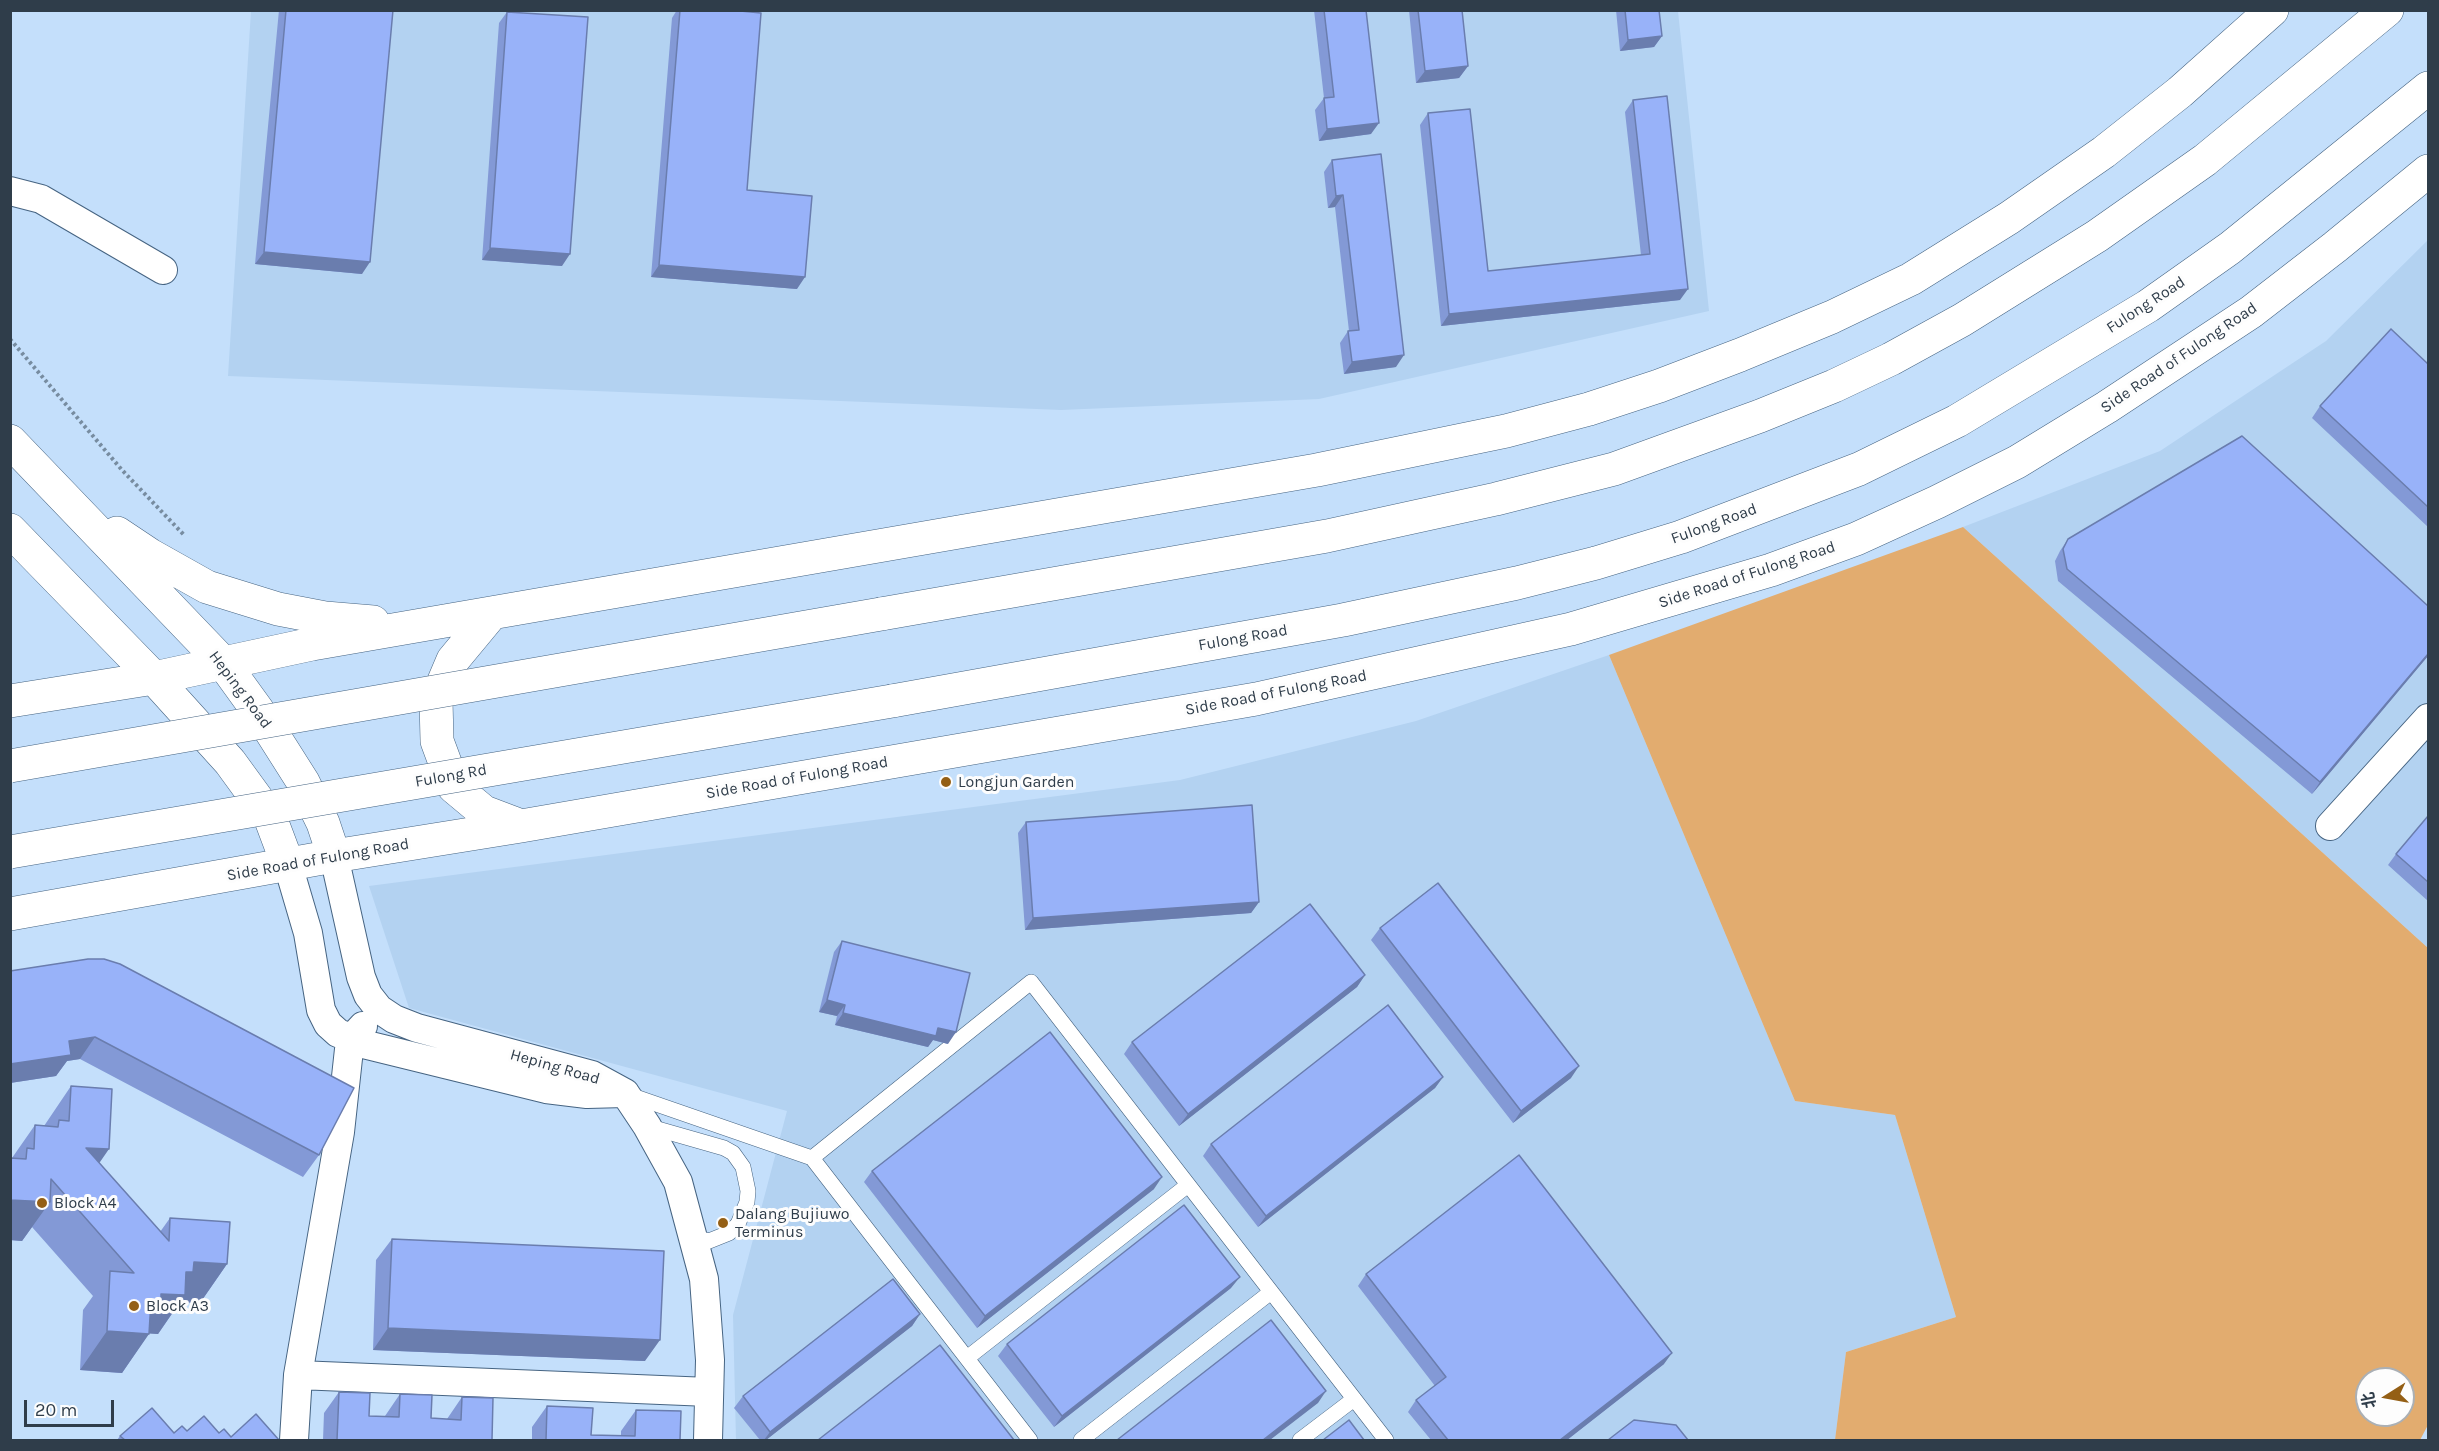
<!DOCTYPE html>
<meta charset="utf-8">
<style>
body{margin:0}
#map{position:relative;width:2439px;height:1451px;overflow:hidden;background:#c4dffb;font-family:Karla,"Noto Sans SC",sans-serif}
canvas{display:block}
.frame{position:absolute;inset:0;border:12px solid #2f3d4a;pointer-events:none}
.north{position:absolute;left:2355px;top:1367px;width:60px;height:60px;box-sizing:border-box;background:#fdfdfd;border:2px solid #abb0b5;border-radius:50%;rotate:259deg;font-size:16px;font-weight:700;line-height:24px;text-align:center;color:#2f3d4a}
.north::after{content:'';display:block;margin:auto;width:21px;height:27px;background:#945f15;clip-path:polygon(50% 0,100% 100%,50% 72%,0 100%)}
.scale{position:absolute;left:24px;top:1400px;width:90px;height:27px;box-sizing:border-box;border:3px solid #2f3d4a;border-top:0;padding-left:8px;font-size:18px;line-height:21px;white-space:nowrap;color:#2f3d4a;-webkit-text-stroke:4px #fdfdfd;paint-order:stroke}
</style>
<div id="map">
<canvas width="2439" height="1451"></canvas>
<div class="frame"></div>
<div class="north">北</div>
<div class="scale">20 m</div>
</div>
<script>
const ctx = document.querySelector('canvas').getContext('2d');
ctx.lineJoin = 'round';
function fill(path, color) { ctx.fillStyle = color; ctx.fill(path, 'evenodd'); }
const shape = rows => new Path2D(rows.map(r => 'M' + r).join(''));
function trace(path, color, width, dash) { ctx.strokeStyle = color; ctx.lineWidth = width; ctx.lineCap = dash ? 'butt' : 'round'; ctx.setLineDash(dash || []); ctx.stroke(path); }
function write(font, color, halo, rows, align = 'center') {
  ctx.font = font + ' Karla,sans-serif'; ctx.lineWidth = 6; ctx.setLineDash([]); ctx.textBaseline = 'middle'; ctx.strokeStyle = halo; ctx.fillStyle = color; for (const [text, x, y, turn = 0] of rows) {
    ctx.save(); ctx.translate(x, y); ctx.rotate((+turn || 0) * Math.PI / 180); ctx.textAlign = isNaN(turn) ? turn : align; if (halo) ctx.strokeText(text, 0, 0); ctx.fillText(text, 0, 0); ctx.restore();
  }
}
const built = shape([
 [251,11,1678,11,1709,311,1319,399,1061,410,228,376],
 [2428,240,2428,948,1963,527,2160,451,2326,341],
 [1609,655,1795,1101,1895,1115,1956,1317,1846,1352,1835,1440,736,1440,733,1315,787,1111,409,1008,369,886,1180,780,1416,721]
]);
const green = shape([
 [1963,527,2428,948,2428,1425,2420,1440,1835,1440,1846,1352,1956,1317,1895,1115,1795,1101,1609,655],
 [2367,1379,2403,1379,2403,1415,2367,1415]
]);
const path = shape([
 [10,339,122,470,184,535]
]);
const lane = shape([
 [627,1094,812,1158,1030,1440],
 [647,1126,724,1148,733,1153,743,1167,748,1191,747,1202,738,1224,729,1233,709,1241,701,1239,693,1231],
 [812,1158,1031,982,1386,1440],
 [967,1358,1188,1185],
 [1081,1440,1271,1292],
 [1300,1440,1354,1399]
]);
const street = shape([
 [10,191,41,199,163,270],
 [2330,826,2428,718],
 [334,856,361,977,368,995,379,1009,394,1019,417,1028,592,1075,625,1093,647,1126,678,1182,704,1279,710,1360,708,1440],
 [288,865,308,933,321,1010,328,1024,338,1033,367,1045,546,1089,587,1094,625,1093],
 [298,1375,709,1392],
 [294,1440,298,1375,340,1132,350,1040,363,1026]
]);
const primary = shape([
 [10,441,224,664,258,711,303,782,323,823,334,856],
 [10,530,154,678,230,762,270,817,288,865],
 [117,533,150,555,207,587,278,609,325,618,373,622],
 [492,613,453,660,436,700,437,741,454,787,484,812,521,826],
 [10,701,154,678,312,644,1317,470,1506,431,1589,409,1659,386,1740,355,1832,317,1911,279,2009,218,2104,152,2180,92,2272,10],
 [10,914,334,856,521,826,1256,699,1571,629,1771,570,1856,539,1937,502,2017,462,2107,407,2251,312,2335,247,2428,171]
]);
const highway = shape([
 [881,614,1327,536,1496,499,1614,469,1760,416,1834,386,1891,359,1962,320,2097,236,2205,160,2387,10],
 [892,701,1343,620,1517,583,1596,563,1681,537,1859,469,1957,421,2148,306,2230,248,2428,88]
]);
const highwayBridge = shape([
 [10,766,881,614],
 [10,852,892,701]
]);
const wall = shape([
 [279,10,393,10,362,274,255,264],
 [677,10,730,10,747,190,797,289,651,277,672,18],
 [1314,10,1366,10,1371,134,1319,141,1315,110,1324,98],
 [1409,10,1462,10,1468,66,1459,78,1416,83],
 [1616,10,1659,10,1662,36,1654,47,1620,51],
 [507,12,562,266,482,260,499,23],
 [1633,100,1680,300,1441,326,1420,125,1428,113,1488,271,1641,255,1625,112],
 [1332,160,1396,367,1344,374,1340,343,1348,331,1349,331,1335,207,1328,208,1324,172],
 [2428,364,2428,527,2312,418,2320,406],
 [2068,539,2428,656,2312,794,2058,581,2055,561,2060,551],
 [2428,816,2428,901,2388,865,2396,854],
 [1026,822,1259,902,1251,913,1025,930,1018,833],
 [1380,928,1571,1078,1513,1123,1371,940],
 [842,941,948,1044,933,1040,928,1047,835,1025,837,1016,819,1012,834,952],
 [10,971,319,1155,303,1177,80,1059,67,1061,56,1076,10,1083],
 [1365,975,1357,987,1179,1126,1124,1054,1132,1042],
 [1443,1077,1435,1088,1258,1227,1203,1156,1211,1144],
 [71,1086,99,1163,160,1232,170,1218,227,1264,200,1303,180,1302,158,1334,149,1333,122,1373,80,1370,83,1310,93,1296,32,1227,22,1241,10,1240,10,1158,12,1158,35,1125,44,1126],
 [872,1171,1154,1189,977,1328,864,1182],
 [392,1239,645,1361,373,1350,376,1260],
 [1366,1274,1664,1364,1567,1440,1431,1440,1408,1412,1416,1400,1435,1386,1358,1286],
 [1231,1288,1054,1427,998,1356,1007,1344],
 [920,1314,912,1326,766,1440,760,1440,734,1408,743,1396],
 [339,1392,369,1416,385,1416,400,1394,431,1418,447,1419,462,1397,492,1440,323,1440,324,1413],
 [547,1406,591,1435,621,1436,621,1431,636,1410,680,1440,532,1440,532,1427],
 [187,1431,219,1433,231,1437,279,1440,117,1440,120,1436]
]);
const shadedWall = shape([
 [1662,36,1654,47,1620,51,1628,40],
 [1468,66,1459,78,1416,83,1425,71],
 [1379,123,1371,134,1319,141,1327,129],
 [1343,195,1335,207,1328,208,1336,196],
 [490,248,570,254,562,266,482,260],
 [264,252,370,262,362,274,255,264],
 [659,265,805,277,797,289,651,277],
 [1688,289,1680,300,1441,326,1449,314],
 [1404,355,1396,367,1344,374,1352,362],
 [2428,654,2428,656,2312,794,2320,782],
 [1259,902,1251,913,1025,930,1033,918],
 [1365,975,1357,987,1179,1126,1188,1114],
 [827,1000,845,1005,837,1016,819,1012],
 [843,1013,938,1028,956,1032,948,1044,933,1040,928,1047,835,1025],
 [95,1037,80,1059,67,1061,56,1076,10,1083,10,1064,69,1041],
 [1579,1066,1571,1078,1513,1123,1521,1111],
 [1443,1077,1435,1088,1258,1227,1266,1216],
 [86,1148,109,1149,82,1188],
 [1162,1177,1154,1189,977,1328,985,1316],
 [10,1200,50,1202,22,1241,10,1240],
 [194,1262,227,1264,200,1303,180,1302,158,1334,139,1333,149,1334,122,1373,80,1370,107,1331,151,1300,161,1294],
 [1240,1277,1231,1288,1054,1427,1062,1416],
 [920,1314,912,1326,766,1440,764,1440,770,1432],
 [388,1328,660,1340,645,1361,373,1350],
 [1672,1353,1664,1364,1567,1440,1560,1440],
 [1326,1391,1318,1403,1270,1440,1263,1440]
]);
const building = shape([
 [286,10,393,10,370,262,264,252,286,10],
 [680,10,730,10,761,13,747,190,812,196,805,277,659,265,680,10],
 [1324,10,1366,10,1379,123,1327,129,1324,98,1334,97,1324,10],
 [1418,10,1462,10,1468,66,1425,71,1418,10],
 [1625,10,1659,10,1662,36,1628,40,1625,10],
 [507,12,588,17,570,254,490,248,507,12],
 [1667,96,1688,289,1449,314,1428,113,1470,109,1488,271,1650,254,1633,100,1667,96],
 [1381,154,1404,355,1352,362,1348,331,1359,330,1343,195,1336,196,1332,160,1381,154],
 [2391,329,2428,364,2428,507,2320,406,2391,329],
 [2242,436,2428,606,2428,654,2320,782,2067,569,2063,549,2068,539,2242,436],
 [1252,805,1259,902,1033,918,1026,822,1252,805],
 [2428,816,2428,882,2396,854,2428,816],
 [1438,883,1579,1066,1521,1111,1380,928,1438,883],
 [1310,904,1365,975,1188,1114,1132,1042,1310,904],
 [842,941,970,973,956,1032,938,1028,936,1036,843,1013,845,1005,827,1000,842,941],
 [88,959,104,959,120,964,354,1088,319,1155,95,1037,69,1041,71,1055,10,1064,10,971,88,959],
 [1388,1005,1443,1077,1266,1216,1211,1144,1388,1005],
 [1050,1032,1162,1177,985,1316,872,1171,1050,1032],
 [71,1086,112,1089,109,1149,86,1148,169,1241,170,1218,230,1222,227,1264,194,1262,193,1272,186,1272,185,1295,161,1294,161,1301,151,1300,149,1334,107,1331,110,1271,134,1273,51,1179,50,1202,10,1200,10,1158,26,1159,27,1148,34,1149,35,1125,58,1127,59,1120,69,1121,71,1086],
 [1519,1155,1672,1353,1560,1440,1448,1440,1416,1400,1446,1377,1366,1274,1519,1155],
 [1184,1205,1240,1277,1062,1416,1007,1344,1184,1205],
 [392,1239,664,1251,660,1340,388,1328,392,1239],
 [893,1279,920,1314,770,1432,743,1396,893,1279],
 [1271,1320,1326,1391,1263,1440,1117,1440,1271,1320],
 [940,1345,1014,1440,818,1440,940,1345],
 [339,1392,370,1393,369,1416,399,1417,400,1394,432,1395,431,1418,461,1420,462,1397,493,1398,492,1440,337,1440,339,1392],
 [547,1406,593,1408,591,1435,635,1436,636,1410,681,1411,680,1440,546,1440,547,1406],
 [152,1408,174,1433,182,1426,187,1431,204,1416,219,1433,224,1429,231,1437,256,1414,279,1440,125,1440,120,1436,152,1408],
 [1349,1420,1364,1440,1323,1440,1349,1420],
 [1634,1420,1676,1425,1688,1440,1608,1440,1634,1420]
]);
const markers = [
 [946,782,6,"#945f15"],
 [42,1203,6,"#945f15"],
 [723,1223,6,"#945f15"],
 [134,1306,6,"#945f15"]
];
const streetNames = [
 ["Fulong Road",2146,305,-33],
 ["Side Road of Fulong Road",2179,358,-34],
 ["Fulong Road",1714,524,-20],
 ["Side Road of Fulong Road",1747,575,-18],
 ["Fulong Road",1243,638,-10],
 ["Heping Road",240,690,53],
 ["Side Road of Fulong Road",1276,693,-11],
 ["Fulong Rd",451,776,-10],
 ["Side Road of Fulong Road",797,778,-10],
 ["Side Road of Fulong Road",318,860,-10],
 ["Heping Road",555,1067,16]
];
const poiNames = [
 ["Longjun Garden",958,782],
 ["Block A4",54,1203],
 ["Dalang Bujiuwo",735,1214],
 ["Terminus",735,1232],
 ["Block A3",146,1306]
];
fill(built, '#b3d2f1');
fill(green, '#e2ac6f');
trace(lane, '#466482', 16);
trace(street, '#466482', 30);
trace(primary, '#466482', 34);
trace(highway, '#466482', 34);
trace(path, '#778ca0', 4, [3, 3]);
trace(lane, '#fff', 15);
trace(street, '#fff', 28);
trace(primary, '#fff', 33);
trace(highway, '#fff', 33);
trace(highwayBridge, '#466482', 34, []);
trace(highwayBridge, '#fff', 33);
fill(wall, '#8399d6');
fill(shadedWall, '#6a7dae');
fill(building, '#98b2f9');
trace(building, '#6a7dae', 1.5);
for (const [x, y, r, color] of markers) { const dot = new Path2D(); dot.arc(x, y, r, 0, 2 * Math.PI); ctx.fillStyle = color; ctx.fill(dot); trace(dot, '#fdfdfd', 2); }
write('16px', '#2f3d4a', '#fdfdfd', streetNames);
write('16px', '#2f3d4a', '#fdfdfd', poiNames, 'left');
</script>
